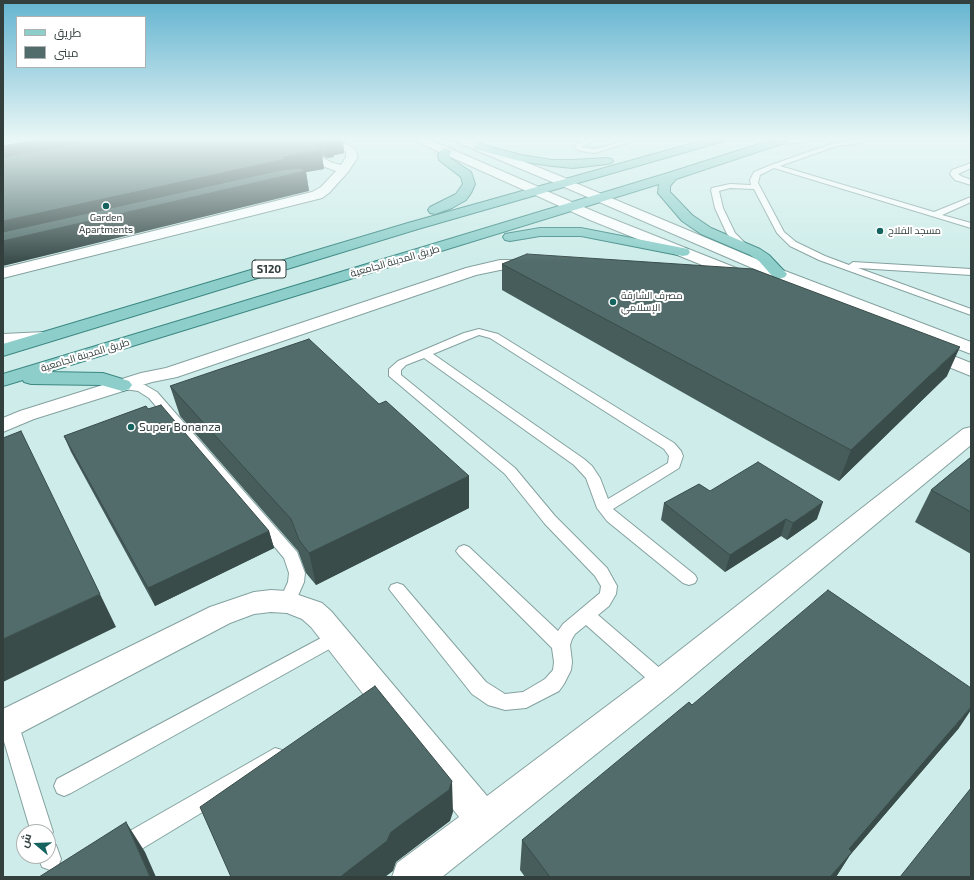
<!DOCTYPE html>
<meta charset="utf-8">
<style>
body{margin:0}
#map{position:relative;width:974px;height:880px;overflow:hidden;background:#ceedea;font-family:"Exo 2",Cairo,sans-serif}
canvas{display:block}
.frame{position:absolute;inset:0;border:4px solid #323f3d;pointer-events:none}
.legend{position:absolute;left:16px;top:16px;width:130px;height:52px;box-sizing:border-box;background:#fff;border:1px solid #adb2b1;margin:0;padding:5px 7px;list-style:none;font-size:12px;color:#323f3d}
.legend li{display:flex;align-items:center;gap:8px;height:20px}
.legend b{width:20px;border:1px solid #adb2b1}
.north{position:absolute;left:16px;top:824px;width:40px;height:40px;box-sizing:border-box;background:#fff;border:1px solid #adb2b1;border-radius:50%;rotate:289deg;font-size:11px;font-weight:700;line-height:16px;text-align:center;color:#323f3d}
.north::after{content:'';display:block;margin:auto;width:14px;height:18px;background:#14635e;clip-path:polygon(50% 0,100% 100%,50% 72%,0 100%)}
</style>
<div id="map">
<canvas width="974" height="880"></canvas>
<div class="frame"></div>
<ul class="legend">
<li><b style="height:5px;background:#8dceca"></b>طريق</li>
<li><b style="height:11px;background:#516c6a"></b>مبنى</li>
</ul>
<div class="north">ش</div>
</div>
<script>
const ctx = document.querySelector('canvas').getContext('2d');
ctx.lineJoin = 'round';
const shape = rows => new Path2D(rows.map(r => 'M' + r).join(''));
function trace(path, color, width, dash) { ctx.strokeStyle = color; ctx.lineWidth = width; ctx.lineCap = dash ? 'butt' : 'round'; ctx.setLineDash(dash || []); ctx.stroke(path); }
function fill(path, color) { ctx.fillStyle = color; ctx.fill(path, 'evenodd'); }
function write(font, color, halo, rows, align = 'center') {
  ctx.font = font + ' "Exo 2",Cairo,sans-serif'; ctx.lineWidth = 4; ctx.setLineDash([]); ctx.textBaseline = 'middle'; ctx.strokeStyle = halo; ctx.fillStyle = color; for (const [text, x, y, turn = 0] of rows) {
    ctx.save(); ctx.translate(x, y); ctx.rotate((+turn || 0) * Math.PI / 180); ctx.textAlign = isNaN(turn) ? turn : align; if (halo) ctx.strokeText(text, 0, 0); ctx.fillText(text, 0, 0); ctx.restore();
  }
}
const service = shape([
 [590,139,600,139,581,147,595,149,631,139,641,139,595,153,580,151,574,147,578,143,590,139],
 [861,139,869,139,862,143,837,146,780,166,934,212,971,197,971,202,942,215,971,223,971,228,774,168,760,175,758,183,784,232,796,242,825,256,849,265,853,262,971,269,971,275,858,268,971,309,971,315,819,260,790,246,777,233,754,189,730,188,719,191,723,208,735,233,748,246,744,249,741,248,727,234,715,208,711,190,712,188,730,184,751,185,750,180,754,172,771,165,834,143,861,139],
 [971,163,971,168,958,174,961,176,971,180,971,185,955,180,950,174,952,170,971,163],
 [479,329,498,334,674,443,681,451,683,456,679,468,613,509,695,575,697,579,695,583,689,585,683,583,607,521,597,508,586,478,574,465,424,358,406,365,401,370,401,375,515,468,555,516,607,568,617,586,616,594,609,606,598,615,669,676,672,682,669,688,663,690,657,688,586,625,575,634,572,639,570,645,572,662,571,670,564,684,559,691,526,708,505,710,495,707,488,705,472,694,389,589,391,585,397,583,403,585,486,682,505,694,523,692,545,679,553,670,554,662,552,648,459,555,456,551,459,547,464,545,469,547,558,631,563,624,600,593,601,586,595,576,545,524,505,474,389,376,389,369,398,361,464,333,479,329],
 [479,335,490,338,664,449,669,456,668,463,608,499,600,478,592,466,584,459,433,354,479,335],
 [122,381,145,385,157,392,297,552,305,573,304,582,293,607,287,609,281,607,279,602,288,582,289,573,284,558,149,398,138,391,118,388,116,385,118,382,122,381],
 [336,630,342,632,345,637,342,642,71,793,64,796,57,793,54,786,57,779,336,630],
 [8,714,15,717,18,723,53,832,48,840,48,832,31,832,3,738,3,716,8,714],
 [275,748,282,750,285,757,282,764,130,856,122,859,114,856,111,848,114,840,275,748],
 [48,842,56,845,61,859,58,867,50,870,42,867,38,856,48,856,48,842]
]);
const minor = shape([
 [273,139,286,139,333,163,341,165,346,157,346,152,323,139,337,139,355,149,358,157,348,172,329,193,322,198,3,278,3,268,312,192,321,187,336,171,325,167,274,141,273,139],
 [777,139,811,139,806,142,781,144,777,143,776,141,777,139],
 [500,260,531,260,536,262,539,265,536,268,531,270,500,270,476,275,177,377,152,382,34,419,3,432,3,418,20,411,141,373,166,368,466,268,500,260],
 [45,332,51,333,54,337,51,341,3,344,3,334,45,332],
 [971,427,971,445,674,692,442,877,392,877,397,863,459,817,311,627,302,619,287,613,271,612,254,614,230,623,15,736,3,740,3,709,210,607,254,592,271,590,287,591,322,603,331,611,487,796,652,672,963,429,971,427]
]);
const tertiary = shape([
 [414,139,428,139,541,188,543,191,541,194,537,195,533,194,415,141,414,139],
 [453,139,468,139,570,180,572,183,570,186,562,186,454,141,453,139]
]);
const secondary = shape([
 [566,179,785,271,971,342,971,354,773,277,562,186,560,183,562,180,566,179],
 [537,187,600,214,754,275,756,278,754,281,748,283,742,281,590,220,533,194,531,191,533,188,537,187],
 [926,345,971,363,971,376,919,355,917,351,919,347,926,345]
]);
const primary = shape([
 [708,139,725,139,724,141,418,229,3,356,3,344,408,223,708,139],
 [775,139,791,139,790,141,676,179,670,186,670,192,692,215,711,228,760,249,769,255,787,274,785,277,779,279,773,277,759,261,750,255,701,234,682,221,658,193,659,184,48,372,103,373,129,381,132,385,129,389,122,391,101,385,31,384,24,382,23,380,3,386,3,374,668,173,775,139],
 [479,144,521,155,552,160,573,160,607,158,611,159,613,161,611,163,607,164,573,168,552,166,520,161,475,149,473,147,479,144],
 [446,148,452,151,450,154,450,158,471,172,475,184,471,193,466,200,452,208,435,214,430,213,428,210,430,207,456,194,463,184,461,177,439,160,438,154,442,149,446,148],
 [540,228,581,228,683,248,688,249,690,252,688,255,683,256,581,236,540,236,510,241,505,240,503,237,505,234,540,228]
]);
const wall = shape([
 [42,139,343,139,344,153,334,155,334,157,327,158,322,156,324,169,306,172,309,191],
 [502,264,947,376,839,481,502,290],
 [170,386,379,404,469,476,469,508,316,585,306,573,298,551,180,416],
 [148,409,269,531,274,548,155,606,71,452,64,436],
 [971,457,971,554,915,522,931,490],
 [710,491,817,519,787,540,781,536,725,572,661,520,664,503],
 [692,705,959,728,850,855,836,877,525,877,520,870,522,840]
]);
const shadedWall = shape([
 [45,139,152,139,3,166,3,146],
 [329,139,343,139,344,153,334,155,334,157,327,158,325,140],
 [321,150,324,169,306,172,309,191,3,266,3,221,283,157],
 [960,347,947,376,839,481,851,450],
 [469,476,469,508,316,585,309,553],
 [823,502,817,519,787,540,793,523],
 [786,519,781,536,725,572,730,555],
 [269,531,274,548,155,606,148,588],
 [100,594,116,627,3,682,3,639],
 [971,707,971,710,959,728,850,855,836,877,830,877,849,849],
 [452,781,453,812,450,821,396,862,393,871,385,877,340,877,391,832],
 [126,822,145,852,156,877,150,877]
]);
const building = shape([
 [42,139,45,139,3,146,42,139],
 [100,139,300,139,321,150,283,157,286,159,3,221,3,157,100,139],
 [300,168,306,171,3,241,3,232,281,170,300,168],
 [527,254,753,269,960,347,851,450,502,264,527,254],
 [309,339,379,404,386,401,469,476,309,553,299,540,291,519,170,386,309,339],
 [161,405,269,531,148,588,64,436,146,406,148,409,161,405],
 [21,431,100,594,3,639,3,438,21,431],
 [971,457,971,512,931,490,971,457],
 [758,462,823,502,793,523,786,519,730,555,664,503,699,484,710,491,758,462],
 [828,590,971,688,971,707,849,849,852,852,830,877,550,877,522,840,689,702,692,705,828,590],
 [375,686,452,781,449,790,391,832,387,841,340,877,231,877,200,807,375,686],
 [971,788,971,877,900,877,971,788],
 [126,822,150,877,39,877,126,822]
]);
const markers = [
 [106,206,4,"#14635e"],
 [880,231,4,"#14635e"],
 [613,302,4,"#14635e"],
 [131,427,4,"#14635e"]
];
const farPoinames = [
 ["Garden",106,218,"center"],
 ["Apartments",106,230,"center"],
 ["مسجد الفلاح",888,231],
 ["مصرف الشارقة",621,296],
 ["الإسلامي",621,308]
];
const farStreetnames = [
 ["طريق المدينة الجامعية",395,261,-16],
 ["طريق المدينة الجامعية",85,355,-17]
];
const shields = [
 [269,269,34]
];
const shieldNames = [
 ["S120",269,269]
];
const poiNames = [
 ["Super Bonanza",139,427]
];
trace(service, '#84a19f', 2);
trace(minor, '#84a19f', 2);
trace(tertiary, '#84a19f', 2);
trace(secondary, '#84a19f', 2);
trace(primary, '#3c8782', 2);
fill(service, '#fff');
fill(minor, '#fff');
fill(tertiary, '#fff');
fill(secondary, '#fff');
fill(primary, '#8dceca');
fill(wall, '#465d5b');
fill(shadedWall, '#394c4a');
fill(building, '#516c6a');
trace(building, '#394c4a', 1);
const sky = ctx.createLinearGradient(0, 0, 0, 262);
sky.addColorStop(0, '#64b4d0');
sky.addColorStop(0.53, '#e9f7f6');
sky.addColorStop(1, '#e9f7f600');
ctx.fillStyle = sky;
ctx.fillRect(0, 0, 974, 262);
for (const [x, y, r, color] of markers) { const dot = new Path2D(); dot.arc(x, y, r, 0, 2 * Math.PI); ctx.fillStyle = color; ctx.fill(dot); trace(dot, '#fff', 1.5); }
write('10px', '#323f3d', '#fff', farPoinames, 'left');
write('10px', '#323f3d', '#fff', farStreetnames);
for (const [x, y, w] of shields) { const box = new Path2D(); box.roundRect(x - w / 2, y - 9, w, 18, 3); ctx.fillStyle = '#fff'; ctx.fill(box); trace(box, '#323f3d', 1); }
write('bold 11px', '#323f3d', null, shieldNames);
write('12px', '#323f3d', '#fff', poiNames, 'left');
</script>
